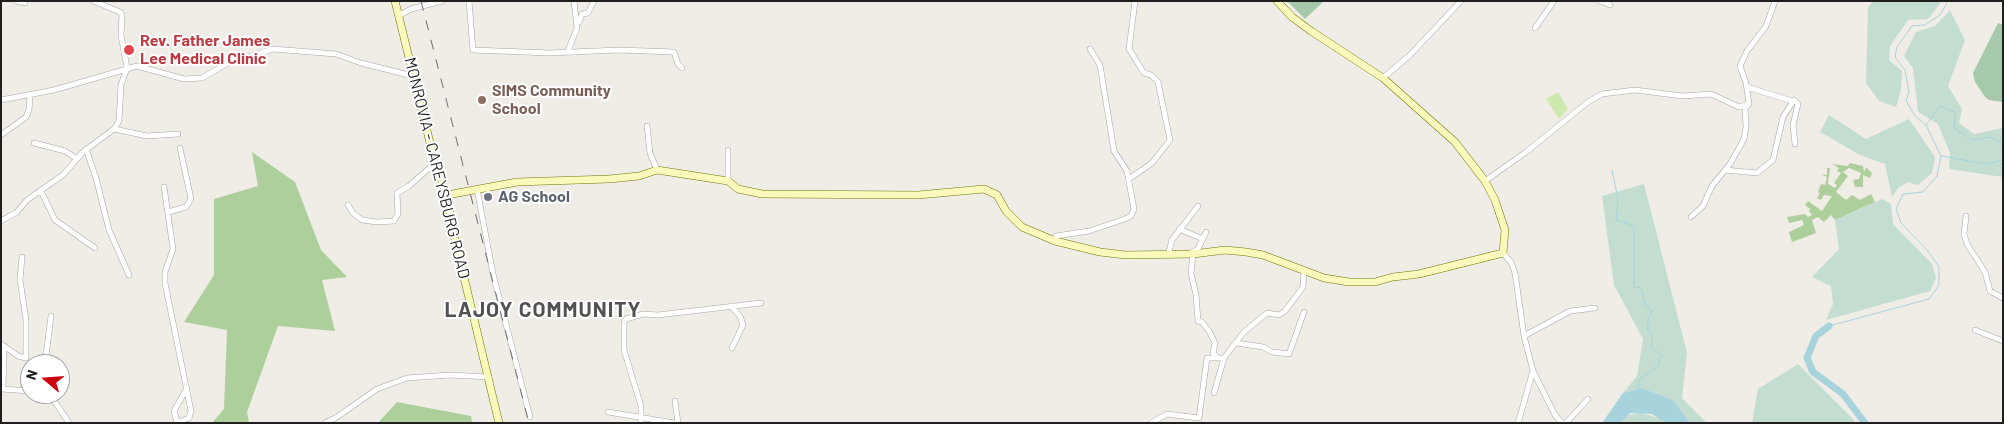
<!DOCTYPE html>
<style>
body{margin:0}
#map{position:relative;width:2004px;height:424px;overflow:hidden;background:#f0ece6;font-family:Barlow,sans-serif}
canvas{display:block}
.frame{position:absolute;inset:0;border:2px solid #1f1f1f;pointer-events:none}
.north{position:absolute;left:20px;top:354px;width:50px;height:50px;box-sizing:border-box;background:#fff;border:1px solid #a5a5a5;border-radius:50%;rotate:288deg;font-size:14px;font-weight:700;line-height:20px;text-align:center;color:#1f1f1f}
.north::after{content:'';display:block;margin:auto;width:18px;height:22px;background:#cc030d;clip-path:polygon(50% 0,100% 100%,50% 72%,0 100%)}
</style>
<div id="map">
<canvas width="2004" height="424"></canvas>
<div class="frame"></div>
<div class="north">N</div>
</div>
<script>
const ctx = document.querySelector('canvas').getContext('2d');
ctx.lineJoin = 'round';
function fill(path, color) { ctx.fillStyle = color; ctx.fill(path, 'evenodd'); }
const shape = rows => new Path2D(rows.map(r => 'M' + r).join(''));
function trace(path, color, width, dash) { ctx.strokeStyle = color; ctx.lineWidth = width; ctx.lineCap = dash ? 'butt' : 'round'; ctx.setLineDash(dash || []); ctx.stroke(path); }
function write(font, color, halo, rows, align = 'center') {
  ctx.font = font + ' Barlow,sans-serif'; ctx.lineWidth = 4; ctx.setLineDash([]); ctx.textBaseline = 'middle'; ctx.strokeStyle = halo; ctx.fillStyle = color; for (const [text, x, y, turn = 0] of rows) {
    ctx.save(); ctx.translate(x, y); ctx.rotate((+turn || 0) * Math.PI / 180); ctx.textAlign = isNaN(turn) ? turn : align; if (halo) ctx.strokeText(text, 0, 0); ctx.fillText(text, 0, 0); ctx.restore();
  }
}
const grass = shape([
 [1558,92,1568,109,1559,119,1546,99]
]);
const forest = shape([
 [252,152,295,182,321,250,347,277,322,280,335,331,278,326,247,412,249,423,212,423,224,409,227,330,184,322,214,275,214,199,258,186],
 [1850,163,1863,166,1864,172,1866,167,1872,173,1870,178,1863,175,1863,187,1855,187,1853,180,1859,179,1861,173,1849,168,1843,172,1848,176,1836,192,1846,200,1852,195,1860,200,1871,194,1875,202,1835,220,1831,215,1824,222,1818,217,1812,220,1816,233,1792,242,1789,232,1804,225,1802,220,1789,223,1787,217,1805,214,1808,217,1812,215,1809,211,1810,209,1805,205,1808,201,1822,211,1832,196,1824,195,1821,200,1817,198,1820,193,1818,192,1821,184,1825,185,1827,177,1821,174,1827,175,1827,168,1830,168,1828,184,1835,188,1837,185,1834,183,1841,173,1837,171,1839,168,1832,164,1848,166],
 [397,402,471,416,472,423,378,423]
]);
const wetland = shape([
 [1874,1,1942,1,1928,19,1908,20,1890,46,1889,60,1902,71,1901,90,1896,107,1879,101,1866,83,1868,7],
 [1950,10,1965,40,1948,86,1962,109,1959,123,1974,134,2003,128,2003,177,1949,169,1950,153,1938,124,1918,112,1913,68,1904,56,1916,32,1935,26],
 [1829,115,1866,139,1909,119,1935,157,1932,173,1918,185,1908,182,1898,188,1892,197,1885,164,1860,155,1820,132],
 [1644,184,1687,353,1682,398,1707,423,1690,423,1673,400,1642,388,1623,393,1637,376,1643,339,1614,285,1602,196],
 [1882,199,1891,204,1893,224,1932,264,1936,278,1930,291,1826,320,1833,304,1831,286,1812,277,1839,249,1835,220],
 [1798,364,1854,420,1854,423,1752,423,1758,389],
 [1642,413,1661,419,1664,423,1620,423,1627,415]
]);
const cemetery = shape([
 [1287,1,1324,1,1305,19],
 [1998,23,2003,25,2003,102,1989,100,1985,97,1975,82,1973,73]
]);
const water = shape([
 [1642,388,1673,400,1690,423,1666,423,1652,414,1630,413,1620,423,1602,423,1623,393]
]);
const stream = shape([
 [1926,125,1940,106,1956,113,1954,128,1972,140,1991,137,2003,144],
 [1942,156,1985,164,2003,160],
 [1612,170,1618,199,1616,220,1634,226,1634,287,1641,288,1645,305,1652,311,1648,319,1648,331,1652,336,1651,348,1661,355,1658,366,1640,379,1637,391],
 [1829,326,1929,299,1939,285,1939,267,1928,251,1901,223,1896,209,1903,194,1923,192,1937,176,1941,156,1926,125,1915,116,1906,101,1909,92,1905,70,1895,57,1897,47,1912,26,1925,25,1940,15,1948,1]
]);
const river = shape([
 [1829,326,1816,336,1807,358,1813,372,1843,394,1865,423]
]);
const street = shape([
 [16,1,25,3],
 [469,1,473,50,550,53,619,50,674,52,678,64,682,68],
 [1600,1,1610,5],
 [398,16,411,9,442,1],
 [579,22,582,14,588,13,594,1],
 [1535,28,1554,1],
 [568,51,577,28,574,1],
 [1383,78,1410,55,1461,1],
 [1747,87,1792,101],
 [1,100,54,90,137,66,184,79,202,78,228,63,273,49,336,54,361,63,413,76],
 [647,126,650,153,657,170],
 [114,129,147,136,178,134],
 [1,135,26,117,29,110,30,97],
 [34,143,65,151,77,159],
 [86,149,96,178,109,230,129,275],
 [1725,170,1757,173,1773,160,1783,117,1794,100,1798,104,1793,125,1795,144],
 [1129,179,1152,163,1170,140,1158,82,1151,75,1144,73,1129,49,1135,1],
 [728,181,728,150],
 [1485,181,1526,152,1588,102,1602,94,1635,90,1683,96,1711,94,1739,107,1749,104],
 [164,187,173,249,165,272,165,283,191,411,189,418,176,423],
 [477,189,493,274,530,417],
 [41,191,55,220,95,248],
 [348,205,353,213,362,220,377,222,394,221,398,214,397,193,409,186,435,163],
 [168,212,186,207,191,199,180,148],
 [1966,216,1964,234,1967,244,1985,272,1990,291,2003,298],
 [1691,217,1703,206,1712,186,1730,164,1744,139,1746,127,1745,108,1749,104,1746,83,1740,66,1747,51,1766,26,1775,1],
 [1,221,17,212,27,200,63,175,83,152,114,129,119,121,121,85,127,68,121,35,122,15,120,12,93,1],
 [1179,229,1203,239],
 [1055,241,1056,236,1089,231,1125,219,1131,216,1134,209,1127,171,1114,151,1100,65,1090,49],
 [1191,253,1198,249,1206,232],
 [1503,253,1511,262,1515,273,1524,336,1533,371,1518,423],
 [1193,254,1191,273,1196,295,1198,321,1202,322,1209,331,1215,343,1213,353,1216,356],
 [1168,255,1172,240,1198,206],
 [731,306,740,316,743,325,732,348],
 [1975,330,2003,341],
 [1524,336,1570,311,1595,308],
 [1236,343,1263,347,1272,352,1289,354,1304,312],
 [1,344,18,356,26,358,26,320,20,280,22,257],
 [45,364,51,316],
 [1533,371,1555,415,1562,423],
 [1,389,30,391],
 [3,389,4,346],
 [1214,393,1224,358],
 [39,394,55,402,69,423],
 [675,401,678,423],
 [608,412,674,423],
 [177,422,174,411,187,388],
 [325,423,337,417,377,389,407,378,450,375,489,377],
 [641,423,641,406,624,350,624,323,626,319,643,314,658,315,761,303],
 [1151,423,1167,414,1199,418,1207,358,1224,358,1244,332,1267,313,1279,315,1285,311,1303,287,1304,270],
 [1566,423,1588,399]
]);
const secondary = shape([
 [395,1,435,163,447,195,455,240,499,423],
 [447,195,517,182,609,179,639,176,657,170,728,181,738,189,762,194,918,195,984,189,997,195,1006,211,1022,227,1055,241,1100,252,1126,255,1193,254,1225,250,1246,252,1263,255,1324,278,1349,282,1375,282,1393,277,1419,274,1503,253,1505,230,1495,200,1485,181,1455,142,1383,78,1311,31,1292,17,1277,1]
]);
const rail = shape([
 [421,1,529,423]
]);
const markers = [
 [129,50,6,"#e0444e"],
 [482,100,5,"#8d6e63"],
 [488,197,5,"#6b7280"]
];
const healthNames = [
 ["Rev. Father James",140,41],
 ["Lee Medical Clinic",140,59]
];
const educationNames = [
 ["SIMS Community",492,91],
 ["School",492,109]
];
const streetNames = [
 ["MONROVIA - CAREYSBURG ROAD",437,168,76]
];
const worshipNames = [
 ["AG School",498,197]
];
const districtNames = [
 ["LAJOY COMMUNITY",543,310]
];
fill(grass, '#cee9ad');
fill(forest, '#adcf9b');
fill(wetland, '#c3ded0');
fill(cemetery, '#a7c9ab');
fill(water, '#a7d3dd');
trace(stream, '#a7d3dd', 1);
trace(river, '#a7d3dd', 7);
trace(street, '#a6a6a6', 6);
trace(secondary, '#707607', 8);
trace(street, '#fff', 5);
trace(secondary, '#f9f9bb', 7);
trace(rail, '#6d6d6d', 1, [10, 10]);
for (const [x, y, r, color] of markers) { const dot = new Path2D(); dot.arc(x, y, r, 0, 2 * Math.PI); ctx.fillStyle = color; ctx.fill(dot); trace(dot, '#fff', 2); }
write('bold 16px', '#be3a42', '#fff', healthNames, 'left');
write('bold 16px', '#785e54', '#fff', educationNames, 'left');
write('16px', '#1f1f1f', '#fff', streetNames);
write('bold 16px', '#5b616d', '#fff', worshipNames, 'left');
ctx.letterSpacing = '1px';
write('bold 21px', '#525252', '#fff', districtNames);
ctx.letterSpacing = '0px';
</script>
